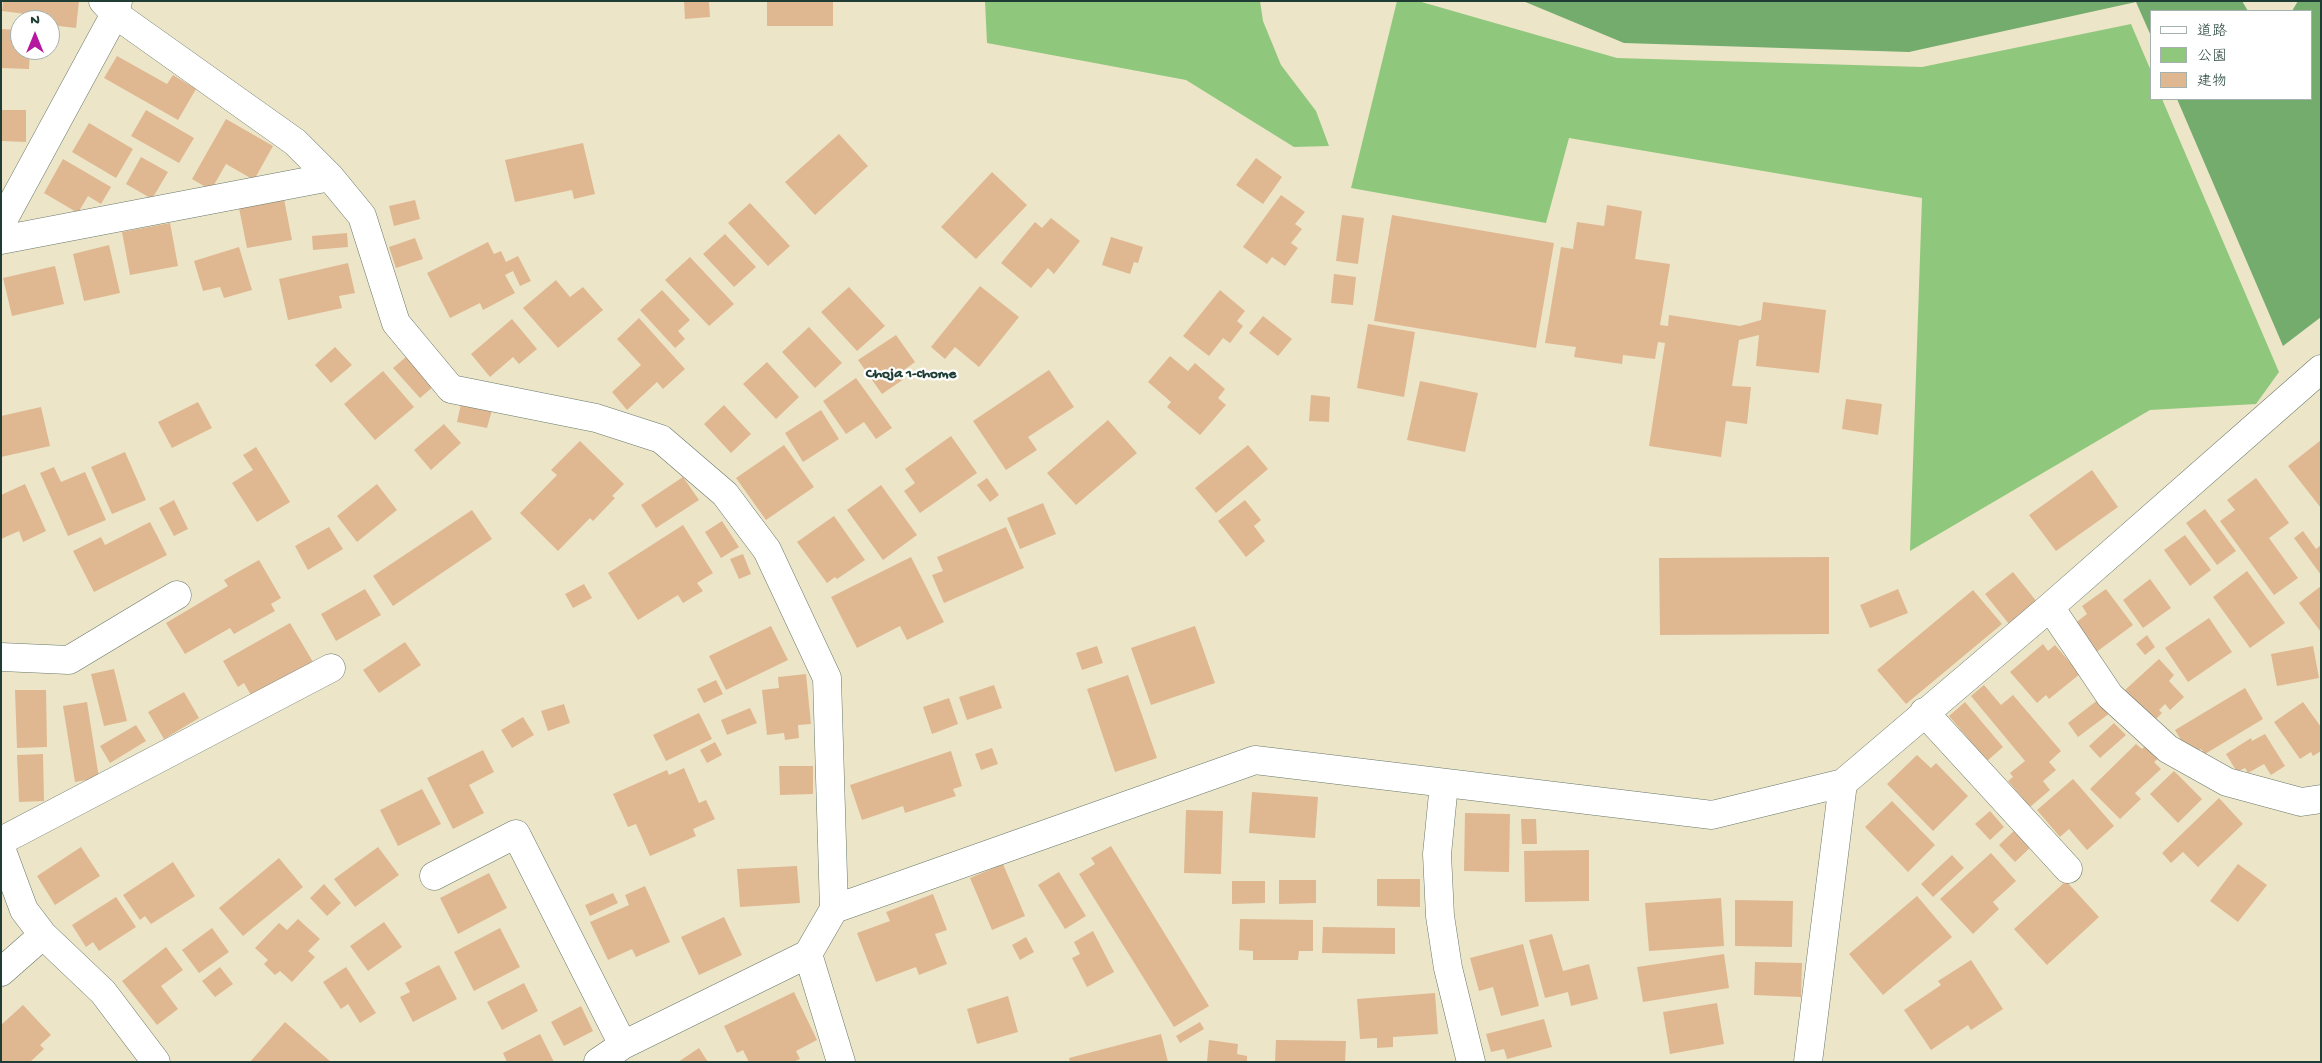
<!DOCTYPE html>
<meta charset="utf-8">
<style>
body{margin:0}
#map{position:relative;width:2322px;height:1063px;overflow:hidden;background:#ede5c8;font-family:"Gochi Hand","Klee One",sans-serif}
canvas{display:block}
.frame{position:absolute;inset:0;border:2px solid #1f3d34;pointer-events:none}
.legend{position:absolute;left:2150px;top:10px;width:162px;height:90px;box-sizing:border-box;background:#fff;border:1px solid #a5b1ae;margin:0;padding:6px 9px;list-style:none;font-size:15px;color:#1f3d34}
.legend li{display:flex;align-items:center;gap:10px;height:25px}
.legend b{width:25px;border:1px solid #a5b1ae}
.north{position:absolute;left:10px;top:10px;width:50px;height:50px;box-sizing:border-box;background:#fff;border:1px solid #a5b1ae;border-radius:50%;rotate:0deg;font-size:14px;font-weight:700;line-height:20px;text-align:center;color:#1f3d34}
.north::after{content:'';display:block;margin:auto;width:18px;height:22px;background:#b5179e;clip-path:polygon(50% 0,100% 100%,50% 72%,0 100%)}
</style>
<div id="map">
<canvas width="2322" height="1063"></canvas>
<div class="frame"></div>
<ul class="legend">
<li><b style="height:6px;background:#fff"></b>道路</li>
<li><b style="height:14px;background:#8fc87c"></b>公園</li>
<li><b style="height:14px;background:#dfb892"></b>建物</li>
</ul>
<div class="north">N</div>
</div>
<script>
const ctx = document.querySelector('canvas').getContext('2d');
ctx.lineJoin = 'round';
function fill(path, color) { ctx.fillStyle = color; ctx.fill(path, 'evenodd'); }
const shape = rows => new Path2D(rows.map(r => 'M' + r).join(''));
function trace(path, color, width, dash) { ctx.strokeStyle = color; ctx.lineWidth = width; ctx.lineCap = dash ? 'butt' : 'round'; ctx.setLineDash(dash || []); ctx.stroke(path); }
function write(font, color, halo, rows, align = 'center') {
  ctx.font = font + ' "Gochi Hand",sans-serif'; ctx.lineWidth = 4.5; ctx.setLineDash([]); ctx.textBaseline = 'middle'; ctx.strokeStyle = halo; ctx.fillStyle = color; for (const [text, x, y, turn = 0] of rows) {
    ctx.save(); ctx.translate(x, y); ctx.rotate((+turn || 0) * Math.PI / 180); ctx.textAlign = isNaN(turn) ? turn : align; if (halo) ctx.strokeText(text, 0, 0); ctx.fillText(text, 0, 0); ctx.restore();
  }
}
const green = shape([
 [985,1,1260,1,1263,21,1281,65,1316,111,1329,146,1294,147,1186,80,987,43],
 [1397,1,1418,1,1617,58,1922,67,2131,24,2151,71,2151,99,2162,99,2279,372,2256,404,2150,410,1910,551,1922,198,1569,138,1546,223,1351,188]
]);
const forest = shape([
 [1523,1,2242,1,2248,11,2151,11,2151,36,2136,2,1909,52,1624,43],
 [2298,1,2321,1,2321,317,2283,346,2177,99,2311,99,2311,11,2292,11]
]);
const building = shape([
 [3,1,79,1,76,28,50,25,50,20,33,20,34,15,2,11],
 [684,1,709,1,710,17,685,19],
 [767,1,833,1,833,26,767,26],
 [1,29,20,30,20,50,30,50,29,69,1,68],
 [117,56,167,84,173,75,196,89,178,120,104,78],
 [1,110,26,110,26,142,1,141],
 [146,110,194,138,179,163,131,136],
 [226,119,273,146,254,180,226,164,211,190,192,179],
 [89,123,133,149,116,178,72,152],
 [839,134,868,166,815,215,785,182],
 [583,143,595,194,574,199,572,190,515,202,505,160],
 [141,157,168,172,152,199,126,184],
 [1256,158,1282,177,1263,204,1236,185],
 [63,159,111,187,101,204,88,196,78,213,44,193],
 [992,172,1027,205,976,259,941,227],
 [1281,195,1305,212,1295,224,1302,229,1291,243,1298,248,1285,266,1272,257,1267,264,1243,247],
 [284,199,292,240,247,248,239,208],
 [415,200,420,219,394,226,389,206],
 [750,203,790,246,768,266,728,223],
 [1607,205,1642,211,1635,259,1670,264,1660,325,1668,326,1669,315,1740,326,1761,320,1763,302,1826,310,1819,373,1756,366,1759,335,1739,340,1732,386,1751,387,1747,424,1726,421,1721,457,1649,446,1665,343,1658,342,1655,359,1623,355,1622,364,1574,357,1576,347,1545,343,1561,247,1573,249,1577,222,1604,226],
 [1342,215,1364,218,1358,264,1336,261],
 [1392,215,1554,243,1536,348,1374,321],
 [1051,218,1080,241,1054,274,1048,268,1031,288,1001,263,1035,222,1042,228],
 [170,223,178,266,130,275,122,232],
 [347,233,348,247,313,250,312,236],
 [725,234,756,267,734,287,703,254],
 [1111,237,1143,247,1138,263,1134,262,1130,274,1102,265],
 [415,238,423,259,396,268,389,247],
 [488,242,494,254,501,251,506,262,518,256,531,281,520,286,513,271,505,275,515,293,483,310,480,303,450,318,427,273],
 [109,245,120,293,84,301,73,254],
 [239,247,252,290,224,298,220,287,203,291,194,261],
 [690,257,734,304,709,326,665,280],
 [348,263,355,293,339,296,342,308,288,320,279,279],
 [55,266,64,304,12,316,3,278],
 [1334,274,1356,277,1353,305,1331,303],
 [556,280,570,297,583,287,603,310,558,348,523,308],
 [980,286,1019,317,979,367,955,347,945,359,931,347],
 [849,287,885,326,857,351,821,312],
 [662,290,690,320,678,331,685,339,675,348,640,310],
 [1220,290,1245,311,1237,321,1243,326,1230,343,1223,338,1209,356,1183,336],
 [1263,316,1292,339,1278,356,1249,333],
 [639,318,685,369,663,389,657,382,627,410,612,392,641,365,617,339],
 [512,319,537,349,519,364,513,357,490,377,471,354],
 [1368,324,1415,332,1404,397,1357,388],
 [809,327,842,363,815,388,782,352],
 [896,335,915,362,900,373,904,379,882,394,858,360],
 [335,347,352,365,331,383,315,365],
 [407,356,434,386,420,398,393,368],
 [1170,356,1188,371,1195,363,1225,389,1218,398,1226,405,1200,435,1167,407,1171,402,1148,382],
 [767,362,799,397,776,419,743,384],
 [1049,370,1074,407,1028,437,1037,450,1006,470,973,421],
 [383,371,414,407,375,440,344,404],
 [856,378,892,428,876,439,864,422,846,434,823,401],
 [1420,381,1478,393,1465,452,1407,440],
 [1311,395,1330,397,1329,422,1309,421],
 [1846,399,1882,404,1878,435,1842,429],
 [198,402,212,428,172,448,158,422],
 [461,404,492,410,487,428,457,422],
 [724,405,751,434,731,453,704,424],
 [41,407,50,446,1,457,1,416],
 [821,410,839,439,803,462,785,433],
 [1108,420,1137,453,1076,505,1047,473],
 [444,424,461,443,431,470,414,450],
 [951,436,977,473,920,513,904,491,915,483,905,469],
 [2321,440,2321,508,2288,466],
 [580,441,624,484,612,496,615,498,593,521,590,518,558,551,520,513,557,475,551,470],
 [784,445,814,487,766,520,736,478],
 [1248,445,1268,469,1216,513,1195,488],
 [256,447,290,502,257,522,232,483,253,470,243,455],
 [125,452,146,500,112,514,91,467],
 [54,467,61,482,85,472,106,520,68,536,40,473],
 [2092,470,2118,507,2056,551,2029,515],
 [683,477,699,500,656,528,641,505],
 [987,478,999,495,990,502,977,485],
 [2256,478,2289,523,2269,538,2298,578,2274,595,2220,521,2235,510,2227,500],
 [25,484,46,531,23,542,19,531,1,539,1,495],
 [377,484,397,510,357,542,337,516],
 [881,485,917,535,883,560,847,510],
 [174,500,188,529,174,536,159,508],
 [1245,500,1261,520,1254,526,1265,541,1246,557,1218,521],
 [1043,503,1056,534,1020,549,1007,518],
 [2205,509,2236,551,2217,565,2186,523],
 [472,510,492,539,393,606,373,576],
 [834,516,865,560,837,579,835,577,827,583,797,542],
 [722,521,739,547,721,558,705,532],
 [150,522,167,555,94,592,73,551,101,537,105,545],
 [683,525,713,573,697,583,703,591,683,603,678,595,638,620,608,573],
 [329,527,343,549,308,570,295,546],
 [1006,527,1024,568,944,603,932,575,943,571,937,557],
 [2303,531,2316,549,2321,545,2321,575,2294,538],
 [2185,535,2211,570,2190,586,2164,550],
 [743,554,751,574,739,579,730,559],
 [911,557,944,622,907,640,900,626,857,648,831,597],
 [1829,557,1829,634,1660,635,1659,558],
 [259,560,281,598,271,604,275,611,234,634,230,628,185,654,166,623,228,586,224,580],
 [2247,571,2285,623,2250,648,2213,597],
 [2013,572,2037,602,2009,624,1985,594],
 [2150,579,2171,608,2143,628,2123,600],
 [584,584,592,598,573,608,565,594],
 [2321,586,2321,632,2299,603],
 [365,589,381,615,336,641,321,614],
 [1898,589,1908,613,1870,628,1860,605],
 [2106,589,2133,625,2095,653,2074,624,2087,614,2082,606],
 [1973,590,2002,624,1906,704,1877,670],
 [2209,618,2232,652,2188,682,2165,648],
 [290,623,313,662,252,697,244,683,238,687,223,661],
 [771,626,788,660,726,690,709,656],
 [1195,626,1215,683,1151,705,1131,648],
 [2147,635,2155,647,2145,655,2136,644],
 [405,642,421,665,379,693,363,670],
 [2043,644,2048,651,2055,645,2080,674,2049,699,2046,695,2037,703,2010,672],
 [1097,646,1103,663,1082,670,1076,653],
 [2313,646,2319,678,2277,686,2271,654],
 [2159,659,2174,675,2169,681,2184,697,2170,710,2165,704,2159,710,2162,713,2154,721,2126,696,2129,694,2125,690],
 [114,669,127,721,104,726,91,674],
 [806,674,811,724,798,725,799,738,785,740,784,733,767,735,762,690,779,688,778,677],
 [1128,675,1157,758,1115,772,1087,689],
 [716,680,723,694,704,703,697,689],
 [994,685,1002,708,967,720,959,697],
 [1984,685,2001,705,2013,695,2061,751,2049,762,2056,770,2043,781,2050,790,2030,807,2008,781,2013,777,2010,773,2025,761,1971,696],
 [2245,688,2263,719,2205,754,2201,749,2190,755,2175,730],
 [15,690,46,690,47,747,17,748],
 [184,692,199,718,164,739,148,712],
 [949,698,958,724,932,734,923,707],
 [2099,699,2110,713,2078,737,2068,723],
 [87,702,99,778,75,782,63,706],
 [1965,702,2003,747,1987,761,1949,716],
 [2303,702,2321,727,2321,751,2313,756,2311,752,2300,759,2274,722],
 [564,704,570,723,548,731,541,711],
 [750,708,757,723,727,735,721,720],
 [699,713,712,739,666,761,653,735],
 [523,717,534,735,512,748,501,730],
 [2114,723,2126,735,2100,758,2089,746],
 [136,725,146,741,110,763,100,746],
 [2265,734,2285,766,2271,775,2264,764,2248,773,2245,768,2237,772,2226,754,2251,738,2252,741],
 [715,742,722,755,707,763,700,750],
 [2136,744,2142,749,2146,745,2159,758,2154,762,2161,769,2135,793,2141,799,2120,819,2090,789],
 [992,748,998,764,981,770,975,754],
 [483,750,494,772,469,785,484,813,453,829,427,778],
 [951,751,962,786,953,789,956,796,905,813,903,806,862,820,850,785],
 [43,754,44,801,19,802,17,755],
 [1917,755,1931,768,1936,763,1968,796,1933,831,1887,784],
 [779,766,813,766,813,794,780,795],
 [684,768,699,803,706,800,715,819,693,829,696,836,650,856,636,824,628,827,613,794,667,770,669,775],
 [2174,771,2202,799,2178,823,2150,794],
 [2073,779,2114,826,2087,850,2069,829,2060,837,2037,810],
 [422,789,441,824,398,846,380,810],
 [1252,792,1318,797,1315,838,1249,833],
 [2219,798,2243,824,2198,867,2183,852,2171,863,2162,853],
 [1892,801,1935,845,1908,872,1865,827],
 [1186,810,1223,811,1221,874,1184,873],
 [1990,811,2004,827,1990,840,1975,824],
 [1465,813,1510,814,1509,872,1464,871],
 [1521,819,1536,819,1537,844,1522,844],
 [2017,828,2033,845,2015,862,1999,845],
 [1111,846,1209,1006,1174,1027,1079,874,1095,864,1091,858],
 [81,847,100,876,55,905,37,876],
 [378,847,399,875,355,907,334,879],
 [1589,850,1589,901,1525,902,1524,851],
 [1991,853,2016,881,1993,902,1999,909,1973,934,1940,899],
 [1952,855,1964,868,1933,897,1921,884],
 [279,858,303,887,243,936,219,908],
 [173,862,195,896,151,924,145,916,140,920,123,895],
 [1003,864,1025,916,992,930,970,878],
 [2238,864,2267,885,2238,922,2210,901],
 [797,866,800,903,740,907,737,869],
 [1059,872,1086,916,1065,929,1038,885],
 [489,873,507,908,458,934,440,898],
 [1377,879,1420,879,1420,907,1377,906],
 [1279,880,1316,880,1316,903,1279,904],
 [1232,881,1265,881,1265,903,1232,904],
 [2066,881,2099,917,2047,965,2014,929],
 [324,884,341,903,327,916,310,898],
 [645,886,670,942,636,957,632,949,608,960,590,922,629,905,625,895],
 [613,893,618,903,590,916,585,905],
 [933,894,947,930,935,934,947,964,919,975,916,967,876,982,857,933,890,921,886,912],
 [1917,896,1952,937,1883,995,1849,954],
 [116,897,136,927,99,951,93,942,86,947,72,925],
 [1721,898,1724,946,1649,951,1645,903],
 [1735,900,1793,901,1792,947,1735,946],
 [724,917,742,955,699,975,681,937],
 [298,919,320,939,308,951,315,957,292,982,280,971,275,975,264,964,268,960,255,948,279,923,287,930],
 [1240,919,1313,920,1313,951,1299,951,1298,960,1253,960,1253,951,1239,950],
 [384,922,402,947,368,971,350,946],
 [1323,927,1395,928,1395,954,1322,953],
 [212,928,229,952,199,973,182,950],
 [500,928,520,967,474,991,454,952],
 [1093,931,1114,972,1087,987,1072,958,1080,954,1074,942],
 [1552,934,1563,971,1589,964,1598,999,1571,1006,1568,992,1545,998,1529,940],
 [1026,937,1034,952,1020,960,1012,945],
 [1523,944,1539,1006,1501,1016,1493,987,1479,991,1470,958],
 [166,947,183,970,161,986,178,1009,157,1025,122,981],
 [1724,954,1729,988,1643,1002,1637,967],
 [1971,960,2003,1009,1971,1030,1968,1025,1931,1050,1904,1010,1941,985,1938,981],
 [1755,962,1802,963,1801,997,1754,995],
 [439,965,457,999,413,1022,400,997,410,992,405,983],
 [220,967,233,984,215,997,202,981],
 [346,967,376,1013,360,1023,348,1004,341,1009,323,982],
 [524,983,538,1011,502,1030,487,1002],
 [794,992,817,1040,796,1051,800,1059,793,1062,749,1062,743,1050,737,1053,724,1026],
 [1435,993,1438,1034,1393,1037,1393,1047,1377,1048,1377,1038,1360,1039,1357,999],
 [1008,996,1018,1032,977,1044,967,1009],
 [1717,1003,1724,1044,1670,1054,1663,1012],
 [23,1005,51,1035,40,1045,44,1049,30,1062,1,1062,1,1025],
 [581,1006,593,1031,564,1046,551,1022],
 [1544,1019,1552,1047,1507,1059,1504,1049,1491,1052,1486,1034],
 [285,1022,331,1062,250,1062],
 [1200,1022,1204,1029,1180,1043,1176,1036],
 [540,1034,554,1062,507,1062,503,1053],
 [1161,1034,1168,1062,1070,1062,1069,1058],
 [1209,1040,1238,1044,1237,1054,1247,1056,1247,1062,1207,1062],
 [1276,1040,1346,1041,1345,1062,1275,1062],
 [699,1048,708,1062,678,1062]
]);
const minor = shape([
 [103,1,115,14,295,142,330,177,362,216,396,323,451,389,596,418,661,439,725,494,767,550,827,678,834,909],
 [1,224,115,14,118,1],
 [1,240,330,177],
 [2050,607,2110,696,2168,749,2227,782,2301,802,2321,799],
 [1,657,69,660,177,595],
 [1924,712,2068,869],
 [1444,784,1437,854,1440,916,1448,968,1471,1062],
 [1,841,331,668],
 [1,848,24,910,43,935,103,992,156,1062],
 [434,876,516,834,623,1045],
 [808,954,841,1062],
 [1,972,43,935],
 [598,1062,623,1045,808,954,834,909,1255,760,1712,815,1843,783,2050,607,2321,369],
 [1808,1062,1843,783]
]);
const neighbourhoodNames = [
 ["Choja 1-chome",911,375]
];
fill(green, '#8fc87c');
fill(forest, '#73ac6c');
fill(building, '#dfb892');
trace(minor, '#677868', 29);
trace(minor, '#fff', 28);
write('bold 15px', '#1f3d34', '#fff', neighbourhoodNames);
</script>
